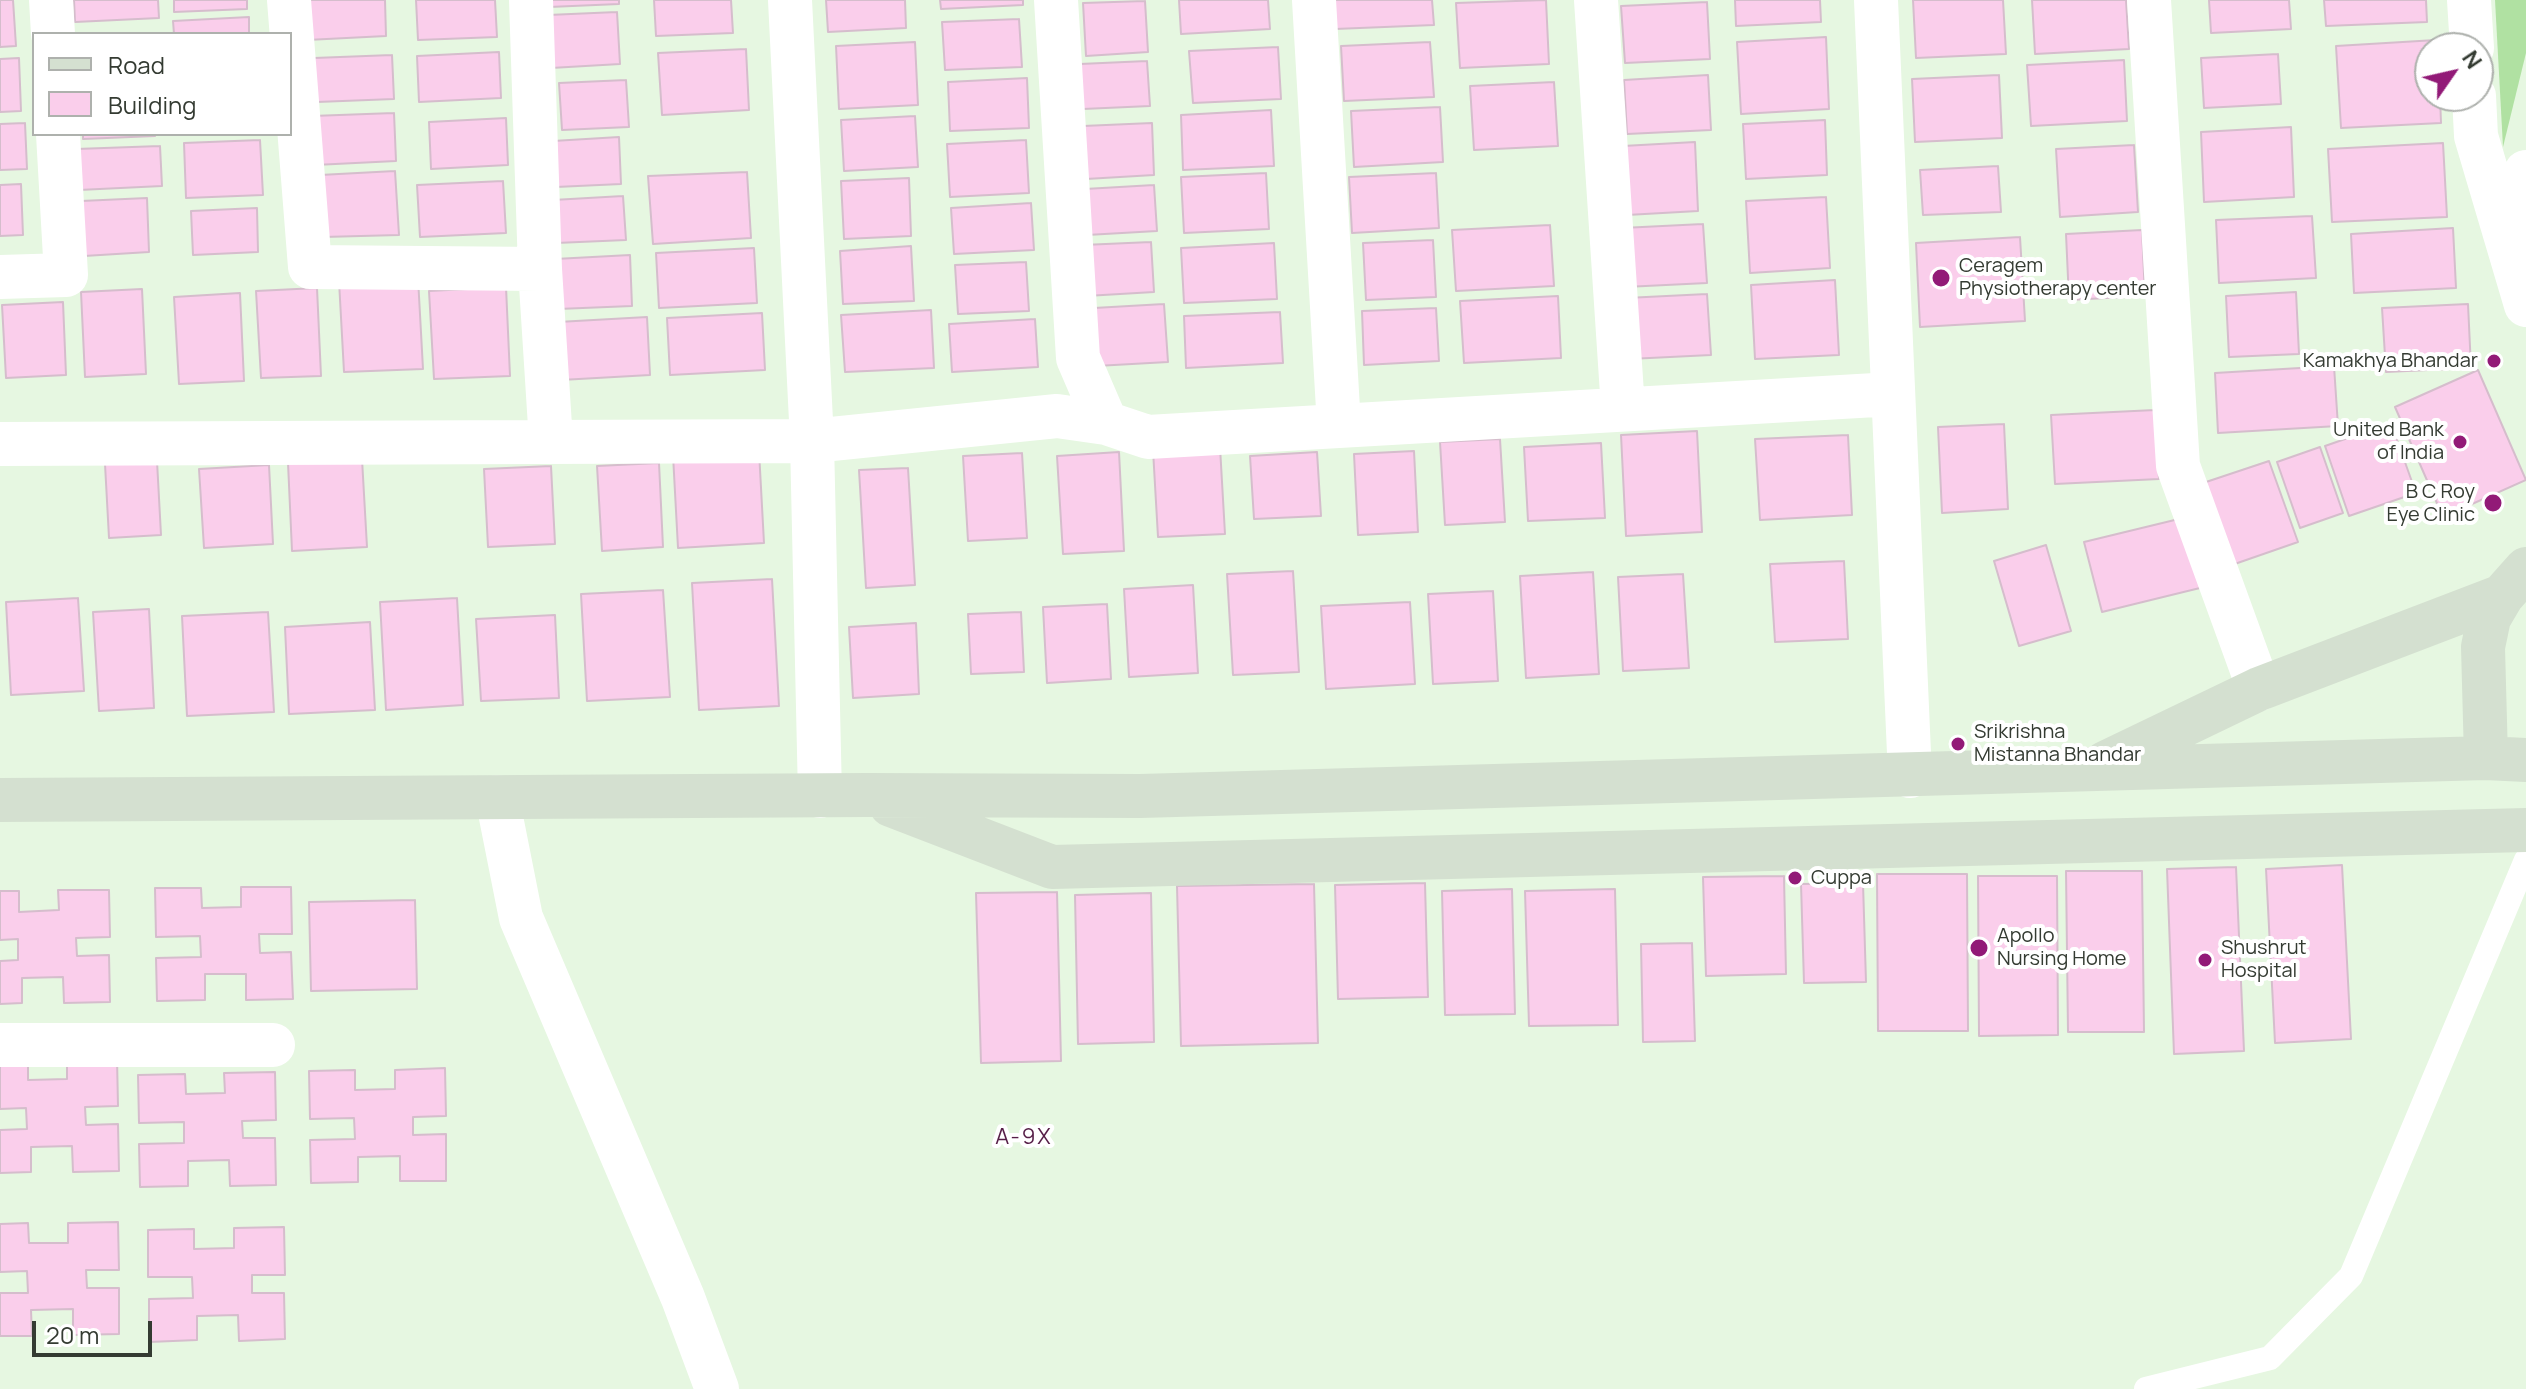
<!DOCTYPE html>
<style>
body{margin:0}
#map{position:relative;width:2526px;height:1389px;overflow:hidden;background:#e6f7e1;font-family:Manrope,sans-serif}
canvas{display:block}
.legend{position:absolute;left:32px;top:32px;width:260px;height:104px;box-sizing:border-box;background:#fff;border:2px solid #aeb1ad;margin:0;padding:10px 14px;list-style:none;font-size:24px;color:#343b32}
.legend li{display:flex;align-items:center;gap:16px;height:40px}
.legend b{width:40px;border:2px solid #aeb1ad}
.north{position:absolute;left:2414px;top:32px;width:80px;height:80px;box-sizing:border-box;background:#fff;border:2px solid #aeb1ad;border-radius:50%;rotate:56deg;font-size:22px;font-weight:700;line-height:32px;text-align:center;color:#343b32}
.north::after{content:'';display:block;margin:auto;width:28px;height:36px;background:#921a77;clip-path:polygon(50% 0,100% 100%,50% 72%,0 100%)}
.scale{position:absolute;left:32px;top:1321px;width:120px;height:36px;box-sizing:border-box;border:4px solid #343b32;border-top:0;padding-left:10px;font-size:24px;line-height:28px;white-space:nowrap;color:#343b32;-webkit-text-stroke:6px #fff;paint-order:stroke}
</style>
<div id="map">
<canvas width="2526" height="1389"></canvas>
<ul class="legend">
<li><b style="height:10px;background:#d4e0d0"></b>Road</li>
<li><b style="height:22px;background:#faceeb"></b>Building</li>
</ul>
<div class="north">N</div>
<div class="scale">20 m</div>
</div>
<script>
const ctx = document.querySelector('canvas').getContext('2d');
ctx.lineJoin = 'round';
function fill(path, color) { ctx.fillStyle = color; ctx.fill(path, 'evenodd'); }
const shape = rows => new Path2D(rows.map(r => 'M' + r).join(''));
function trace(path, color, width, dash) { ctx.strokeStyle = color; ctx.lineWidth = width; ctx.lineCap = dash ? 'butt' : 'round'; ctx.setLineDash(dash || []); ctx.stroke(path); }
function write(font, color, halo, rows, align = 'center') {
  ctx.font = font + ' Manrope,sans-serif'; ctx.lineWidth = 8; ctx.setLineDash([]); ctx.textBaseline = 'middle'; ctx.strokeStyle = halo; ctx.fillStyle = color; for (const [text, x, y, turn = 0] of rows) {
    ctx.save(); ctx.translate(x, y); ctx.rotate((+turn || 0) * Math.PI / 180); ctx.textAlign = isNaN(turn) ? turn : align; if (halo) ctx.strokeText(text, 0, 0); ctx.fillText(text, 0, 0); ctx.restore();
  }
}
const green = shape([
 [2495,0,2526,0,2526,53,2503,147]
]);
const building = shape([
 [0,0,13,0,16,46,0,47,0,0],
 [74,0,158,0,159,18,75,22,74,0],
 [174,0,247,0,247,9,174,12,174,0],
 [305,0,385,0,386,36,307,40,305,0],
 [416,0,495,0,497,37,418,40,416,0],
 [548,0,619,0,619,4,549,7,548,0],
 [654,0,731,0,733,33,656,36,654,0],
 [826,0,905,0,906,28,828,32,826,0],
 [940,0,1023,0,1023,5,941,9,940,0],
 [1179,0,1268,0,1270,29,1181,34,1179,0],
 [1333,0,1432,0,1434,25,1335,29,1333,0],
 [1546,0,1549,64,1460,68,1456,3,1546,0],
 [1735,0,1820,0,1821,22,1736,26,1735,0],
 [1913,0,2003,0,2006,54,1916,58,1913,0],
 [2032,0,2126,0,2129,49,2035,54,2032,0],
 [2209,0,2289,0,2291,29,2211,33,2209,0],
 [2324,0,2426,0,2427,22,2326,26,2324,0],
 [1145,1,1148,52,1086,56,1083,3,1145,1],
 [1707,2,1710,59,1625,63,1621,6,1707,2],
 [617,12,620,64,551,68,548,15,617,12],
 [249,17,249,34,174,34,173,21,249,17],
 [1019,19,1022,67,945,70,942,22,1019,19],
 [1826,37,1829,109,1741,114,1737,42,1826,37],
 [2436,40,2437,48,2430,48,2430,96,2440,96,2441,123,2341,128,2336,46,2436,40],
 [915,42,918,105,839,109,836,46,915,42],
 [1430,42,1434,97,1344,101,1341,46,1430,42],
 [1278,47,1281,99,1193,103,1189,51,1278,47],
 [746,49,749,110,662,115,658,53,746,49],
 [499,52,501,98,419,102,417,56,499,52],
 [2278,54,2281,104,2204,108,2201,58,2278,54],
 [392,55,394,99,317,102,314,58,392,55],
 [19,58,21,111,0,112,0,59,19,58],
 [2124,60,2127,121,2031,126,2027,65,2124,60],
 [1147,61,1150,106,1083,109,1080,64,1147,61],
 [1708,75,1711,130,1627,134,1624,80,1708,75],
 [1999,75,2002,138,1915,142,1912,79,1999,75],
 [1027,78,1029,128,950,131,948,82,1027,78],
 [626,80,629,127,562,130,559,83,626,80],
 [1554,82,1558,146,1474,150,1470,86,1554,82],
 [1440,107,1443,162,1354,167,1351,111,1440,107],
 [1271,110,1274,166,1183,170,1181,115,1271,110],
 [394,113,396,161,315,165,312,116,394,113],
 [915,116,918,167,844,171,841,120,915,116],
 [506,118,508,165,431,169,429,122,506,118],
 [1825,120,1827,175,1746,179,1743,124,1825,120],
 [25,123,27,169,0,170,0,124,25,123],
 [1152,123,1154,175,1086,179,1083,126,1152,123],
 [2291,127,2294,197,2204,202,2201,132,2291,127],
 [83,134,154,134,155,136,83,139,83,134],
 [619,137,621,184,556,187,553,141,619,137],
 [260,140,263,195,186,198,184,143,260,140],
 [1026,140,1029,193,950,197,947,144,1026,140],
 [1695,142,1698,211,1627,215,1623,146,1695,142],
 [2443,143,2447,217,2332,222,2328,149,2443,143],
 [2134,145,2138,212,2060,217,2056,149,2134,145],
 [160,146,162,186,79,190,76,149,160,146],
 [1998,166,2001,212,1923,215,1920,170,1998,166],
 [395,171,399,235,323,237,320,175,395,171],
 [747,172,751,238,653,244,648,176,747,172],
 [1266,173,1269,229,1184,233,1181,177,1266,173],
 [1436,173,1439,228,1352,233,1349,177,1436,173],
 [909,178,911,236,844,239,841,181,909,178],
 [503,181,506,233,420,237,417,185,503,181],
 [21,184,23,235,0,236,0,185,21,184],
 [1154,185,1157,231,1087,235,1085,189,1154,185],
 [623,196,626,240,556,243,553,200,623,196],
 [1826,197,1830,268,1750,273,1746,201,1826,197],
 [147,198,149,252,84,256,81,201,147,198],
 [1031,203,1034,250,954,254,951,208,1031,203],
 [257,208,258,252,193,255,191,211,257,208],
 [2312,216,2316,278,2219,283,2216,220,2312,216],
 [1703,224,1707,283,1625,287,1622,228,1703,224],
 [1550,225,1554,286,1456,291,1452,230,1550,225],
 [2453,228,2456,288,2354,293,2351,234,2453,228],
 [2142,230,2145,296,2069,300,2066,234,2142,230],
 [2020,237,2025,321,1920,327,1916,243,2020,237],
 [1433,240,1436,297,1366,300,1363,243,1433,240],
 [1151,242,1154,292,1086,296,1083,245,1151,242],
 [1274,243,1277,299,1184,303,1181,248,1274,243],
 [911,246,914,301,843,304,840,251,911,246],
 [754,248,757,303,659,308,656,253,754,248],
 [630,255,632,306,558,309,555,259,630,255],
 [1026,262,1029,311,958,314,955,265,1026,262],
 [418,278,423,369,344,372,339,281,418,278],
 [1835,280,1839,355,1755,359,1751,285,1835,280],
 [506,287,510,376,434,379,429,291,506,287],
 [317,288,321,376,261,378,256,291,317,288],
 [142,289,146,374,85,377,81,292,142,289],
 [2296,292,2299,354,2229,357,2226,296,2296,292],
 [240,293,244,381,179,384,174,297,240,293],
 [1707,294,1711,355,1629,359,1626,298,1707,294],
 [1558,296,1561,358,1464,363,1460,301,1558,296],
 [63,302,66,375,6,378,2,305,63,302],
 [1164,304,1168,362,1096,366,1094,308,1164,304],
 [2468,304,2471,368,2386,372,2382,308,2468,304],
 [1436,308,1439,361,1364,365,1362,311,1436,308],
 [931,310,934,368,845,372,841,315,931,310],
 [1280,312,1283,363,1186,368,1184,316,1280,312],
 [762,313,765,370,670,375,667,318,762,313],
 [647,317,650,375,561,380,558,322,647,317],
 [1035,319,1038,367,952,372,949,324,1035,319],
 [2334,366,2338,426,2218,433,2215,373,2334,366],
 [2478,370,2526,480,2443,517,2395,407,2478,370],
 [2155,410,2159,479,2055,484,2051,415,2155,410],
 [2391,423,2416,493,2349,516,2325,446,2391,423],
 [2004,424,2008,509,1942,513,1938,427,2004,424],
 [1697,431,1702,532,1626,536,1621,435,1697,431],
 [1848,435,1852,515,1760,520,1755,439,1848,435],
 [1500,439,1505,522,1445,525,1440,442,1500,439],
 [1601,443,1605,518,1528,521,1524,447,1601,443],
 [1220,447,1225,534,1158,537,1153,450,1220,447],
 [2320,447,2343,513,2300,528,2277,462,2320,447],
 [759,451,764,543,678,548,673,455,759,451],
 [1414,451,1418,532,1358,535,1354,454,1414,451],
 [1119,452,1124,551,1063,554,1057,456,1119,452],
 [1317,452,1321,516,1254,519,1250,456,1317,452],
 [1022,453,1027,538,968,541,963,456,1022,453],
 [362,459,367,547,292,551,288,463,362,459],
 [157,461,161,535,109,538,105,464,157,461],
 [2269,461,2298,542,2226,567,2197,485,2269,461],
 [659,463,663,547,602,551,597,466,659,463],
 [269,465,273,544,204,548,199,469,269,465],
 [551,466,555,544,488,547,484,469,551,466],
 [908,468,915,585,866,588,859,470,908,468],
 [2187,517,2204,587,2102,612,2084,542,2187,517],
 [2046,545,2071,631,2019,646,1994,561,2046,545],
 [1844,561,1848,639,1775,642,1770,564,1844,561],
 [1293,571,1299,672,1233,675,1227,574,1293,571],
 [1593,572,1599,674,1526,678,1520,576,1593,572],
 [1683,574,1689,668,1623,671,1618,577,1683,574],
 [772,579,779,706,699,710,692,583,772,579],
 [1193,585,1198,673,1129,677,1124,589,1193,585],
 [663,590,670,697,587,701,581,594,663,590],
 [1493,591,1498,681,1433,684,1428,594,1493,591],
 [78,598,84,691,11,695,6,602,78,598],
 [457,598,463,705,386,710,380,602,457,598],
 [1410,602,1415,684,1326,689,1321,606,1410,602],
 [1107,604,1111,679,1047,683,1043,607,1107,604],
 [149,609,154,708,99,711,93,612,149,609],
 [268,612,274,712,187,716,182,616,268,612],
 [1021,612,1024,672,971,674,968,614,1021,612],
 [555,615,559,698,481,701,476,619,555,615],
 [370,622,375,710,289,714,285,627,370,622],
 [916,623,919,694,853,698,849,627,916,623],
 [2342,865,2351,1039,2275,1043,2266,869,2342,865],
 [2236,867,2244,1051,2174,1054,2167,869,2236,867],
 [2066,871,2142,871,2144,1032,2068,1032,2066,871],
 [1877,874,1967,874,1968,1031,1878,1031,1877,874],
 [1784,876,1786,974,1706,976,1703,877,1784,876],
 [1978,876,2057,876,2058,1035,1979,1036,1978,876],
 [1425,883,1428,997,1338,999,1335,885,1425,883],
 [1863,883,1866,982,1804,983,1801,884,1863,883],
 [1314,884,1318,1043,1181,1046,1177,886,1314,884],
 [241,887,291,887,292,934,259,934,260,953,291,952,293,999,246,1000,246,974,205,974,205,1000,157,1001,156,958,201,957,200,936,156,937,155,888,201,888,202,908,241,907,241,887],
 [1512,889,1515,1014,1445,1015,1442,891,1512,889],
 [1615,889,1618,1025,1529,1026,1525,891,1615,889],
 [58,890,109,890,110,937,76,938,77,956,109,955,110,1002,64,1003,63,977,22,978,22,1003,0,1004,0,961,18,960,18,939,0,940,0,891,19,891,19,912,59,910,58,890],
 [1057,892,1061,1061,981,1063,976,893,1057,892],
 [1151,893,1154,1042,1078,1044,1075,895,1151,893],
 [415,900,417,989,311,991,309,902,415,900],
 [1692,943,1695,1041,1643,1042,1641,944,1692,943],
 [117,1058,118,1106,85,1107,86,1125,118,1124,119,1171,73,1172,72,1146,31,1147,31,1172,0,1173,0,1130,27,1129,26,1108,0,1109,0,1061,28,1060,28,1080,67,1079,67,1060,117,1058],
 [445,1068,446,1116,413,1117,413,1135,446,1134,446,1181,400,1181,400,1156,358,1157,358,1182,311,1183,310,1140,355,1139,354,1118,310,1119,309,1071,355,1070,355,1090,395,1089,395,1070,445,1068],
 [275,1072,276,1120,242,1121,243,1138,275,1138,276,1185,230,1186,229,1160,188,1161,188,1186,140,1187,139,1144,184,1143,184,1122,139,1123,138,1075,185,1074,186,1094,225,1093,224,1073,275,1072],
 [118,1222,119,1270,86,1270,87,1288,119,1288,119,1334,73,1335,73,1309,31,1310,32,1336,0,1336,0,1293,28,1293,27,1271,0,1272,0,1224,28,1223,29,1243,68,1243,68,1223,118,1222],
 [284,1227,285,1275,252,1275,252,1293,284,1293,285,1339,239,1341,238,1315,197,1316,197,1340,149,1342,149,1299,193,1298,192,1277,148,1277,148,1230,194,1229,194,1249,234,1248,234,1228,284,1227]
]);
const lane = shape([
 [2146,1389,2270,1358,2351,1276,2526,860]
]);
const street = shape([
 [51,0,53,34],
 [289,0,310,267,540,269],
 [531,0,540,269,551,442],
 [790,0,812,441,820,796],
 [1056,0,1078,358,1106,423,1148,437,1893,394],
 [1314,0,1339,426],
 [1596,0,1623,409],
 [1876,0,1910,776],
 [2149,0,2178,466,2259,689],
 [2469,0,2472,48],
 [2474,96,2476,136,2526,305],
 [2508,243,2526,172],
 [0,277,66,275,58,134],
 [0,444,812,441,1057,416,1106,423],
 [497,797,521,918,683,1298,717,1389],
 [0,1045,273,1045]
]);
const secondary = shape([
 [2486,758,2483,647,2489,618,2502,596,2526,569],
 [2105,763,2259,689,2502,596],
 [0,800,867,795,1140,796,2486,758,2526,760],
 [891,805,1052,867,2526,830]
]);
const markers = [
 [1941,278,10,"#921a77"],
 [2494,361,8,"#921a77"],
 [2460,442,8,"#921a77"],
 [2493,503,10,"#921a77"],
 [1958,744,8,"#921a77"],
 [1795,878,8,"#921a77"],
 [1979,948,10,"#921a77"],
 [2205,960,8,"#921a77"]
];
const poiNames = [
 ["Ceragem",1959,266],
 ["Physiotherapy center",1959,289],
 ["Kamakhya Bhandar",2478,361,"right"],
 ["United Bank",2444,430,"right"],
 ["of India",2444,453,"right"],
 ["B C Roy",2475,492,"right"],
 ["Eye Clinic",2475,515,"right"],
 ["Srikrishna",1974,732],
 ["Mistanna Bhandar",1974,755],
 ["Cuppa",1811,878],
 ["Apollo",1997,936],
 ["Nursing Home",1997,959],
 ["Shushrut",2221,948],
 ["Hospital",2221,971]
];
const neighbourhoodNames = [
 ["A-9X",1024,1138]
];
fill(green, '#b0e1a2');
fill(building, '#faceeb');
trace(building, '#d5bdcc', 2);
trace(lane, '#fff', 24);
trace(street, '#fff', 44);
trace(secondary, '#d4e0d0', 44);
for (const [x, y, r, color] of markers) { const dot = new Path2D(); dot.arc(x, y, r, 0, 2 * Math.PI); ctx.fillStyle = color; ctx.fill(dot); trace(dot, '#fff', 3); }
write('20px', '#343b32', '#fff', poiNames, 'left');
ctx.letterSpacing = '2px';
write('22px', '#561e47', '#fff', neighbourhoodNames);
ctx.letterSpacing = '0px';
</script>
